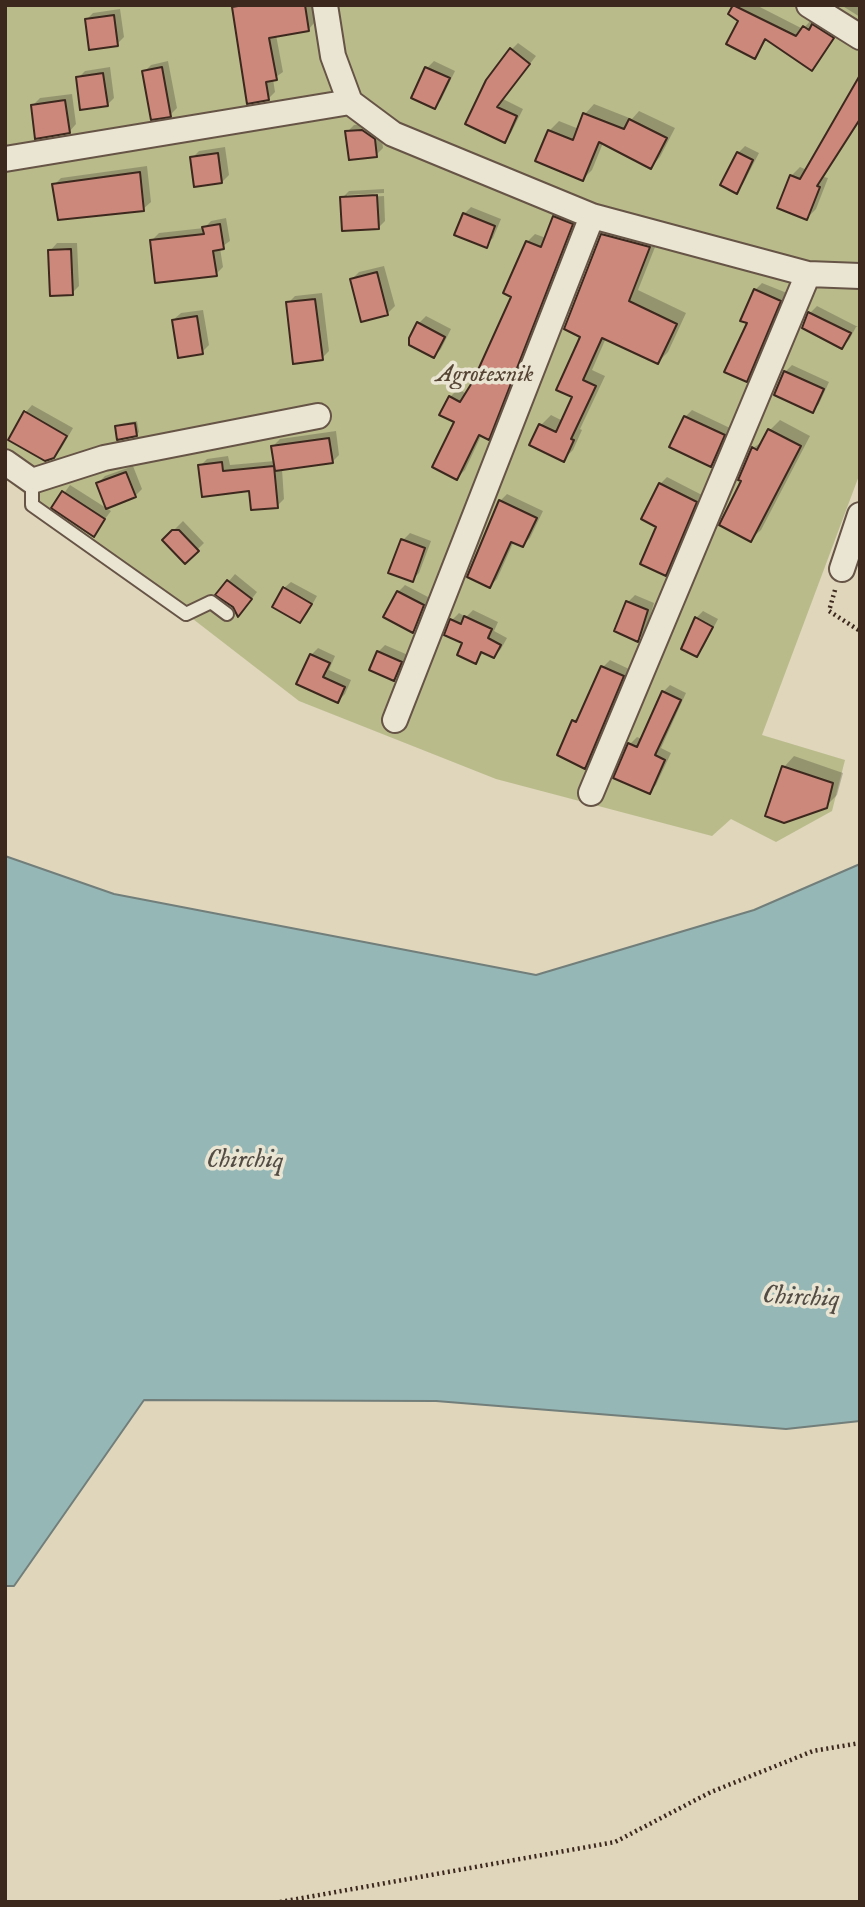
<!DOCTYPE html>
<style>
body{margin:0}
#map{position:relative;width:865px;height:1907px;overflow:hidden;background:#dfd6bc;font-family:"IM FELL English",serif}
canvas{display:block}
.frame{position:absolute;inset:0;border:7px solid #3d281e;pointer-events:none}
</style>
<div id="map">
<canvas width="865" height="1907"></canvas>
<div class="frame"></div>
</div>
<script>
const ctx = document.querySelector('canvas').getContext('2d');
ctx.lineJoin = 'round';
function fill(path, color) { ctx.fillStyle = color; ctx.fill(path, 'evenodd'); }
const shape = rows => new Path2D(rows.map(r => 'M' + r).join(''));
function trace(path, color, width, dash) { ctx.strokeStyle = color; ctx.lineWidth = width; ctx.lineCap = dash ? 'butt' : 'round'; ctx.setLineDash(dash || []); ctx.stroke(path); }
function write(font, color, halo, rows, align = 'center') {
  ctx.font = font + ' "IM FELL English",serif'; ctx.lineWidth = 7; ctx.setLineDash([]); ctx.textBaseline = 'middle'; ctx.strokeStyle = halo; ctx.fillStyle = color; for (const [text, x, y, turn = 0] of rows) {
    ctx.save(); ctx.translate(x, y); ctx.rotate((+turn || 0) * Math.PI / 180); ctx.textAlign = isNaN(turn) ? turn : align; if (halo) ctx.strokeText(text, 0, 0); ctx.fillText(text, 0, 0); ctx.restore();
  }
}
const green = shape([
 [5,5,860,5,860,473,762,735,845,760,832,811,776,842,731,819,712,836,496,779,299,701,127,568,5,479]
]);
const water = shape([
 [5,856,114,894,536,975,754,910,860,864,860,1421,786,1429,436,1401,144,1400,14,1586,5,1586,5,856]
]);
const shadow = shape([
 [237,5,313,5,315,22,308,30,276,35,283,72,273,79,275,92,268,99,234,8],
 [736,5,756,5,803,29,811,20,840,31,812,69,767,39,755,57,741,21,730,14],
 [841,5,860,5,860,17],
 [120,9,124,37,117,44,86,20,93,13],
 [518,43,536,56,503,99,523,109,511,133,504,140,468,123,511,50],
 [168,61,177,108,170,115,144,72,151,65],
 [434,61,455,71,441,100,434,107,427,68],
 [110,67,114,98,107,105,78,78,85,71],
 [860,79,860,121,824,177,828,178,816,209,807,218,791,176,800,167,807,170],
 [72,94,76,124,69,132,33,105,40,98],
 [594,104,632,119,639,111,675,128,660,157,651,167,603,143,592,170,583,179,549,131,559,121,579,129,585,114],
 [370,123,381,132,383,148,376,155,347,132,354,125],
 [745,146,759,153,743,184,736,191,738,153],
 [225,147,229,175,222,182,192,158,199,151],
 [147,166,151,202,143,209,54,185,61,178],
 [384,189,384,193,347,195,347,198,384,196,385,221,378,228,342,198,349,191],
 [471,207,501,219,493,238,486,245,464,214],
 [563,209,580,216,496,429,488,437,482,434,465,470,457,478,456,421,450,397,458,389,467,394,513,296,527,242,535,234,546,238,555,217],
 [226,218,230,241,220,248,223,267,216,274,152,240,159,233,204,228,211,221],
 [613,225,659,237,638,290,686,313,668,352,658,362,606,338,592,370,605,376,580,429,582,430,573,450,563,460,541,425,551,415,563,421,574,396,583,336,603,235],
 [57,243,77,243,79,286,72,293,50,251],
 [384,266,395,306,388,313,352,279,359,272],
 [762,283,787,293,753,373,746,380,750,323,755,290],
 [322,293,329,351,322,358,288,303,295,296],
 [817,306,858,327,860,319,860,327,856,327,849,340,842,347,810,313],
 [203,310,209,345,202,352,173,320,181,313],
 [426,316,451,329,441,349,434,356,409,343,419,323],
 [792,365,829,382,819,404,812,411,776,394,785,372],
 [32,405,73,428,61,449,53,457,10,439,26,412],
 [692,410,730,428,718,458,711,465,685,417],
 [780,420,810,436,761,530,751,539,753,448,765,440,770,430],
 [137,421,139,432,136,435,117,427,120,424],
 [336,431,339,455,332,462,282,469,284,499,277,506,251,489,200,466,207,459,228,456,230,465,275,461,273,446,280,439],
 [133,466,142,489,135,496,98,483,105,476],
 [667,477,702,495,672,567,665,574,658,526,660,484],
 [70,485,111,511,93,535,54,507],
 [507,494,543,511,530,538,523,545,514,541,497,579,490,586,500,501],
 [183,521,204,543,185,562,164,540],
 [410,533,431,541,419,573,412,580,403,540],
 [235,574,257,592,245,608,234,606,218,594],
 [291,582,317,596,307,614,300,621,284,588],
 [405,585,430,598,420,624,413,631,398,592],
 [635,595,654,603,645,633,638,639,628,602],
 [473,610,498,622,494,631,507,638,501,649,494,656,484,652,475,662,452,620,459,613,466,617],
 [703,611,718,619,703,648,696,655,696,618],
 [385,645,408,655,401,672,394,679,378,652],
 [318,648,335,656,329,670,351,680,345,694,338,701,299,683,311,655],
 [610,660,629,669,592,760,585,767,574,721,582,713,603,667],
 [670,685,686,693,661,748,671,753,656,785,649,792,616,777,630,744,637,737,642,739,663,692],
 [794,756,843,773,837,795,826,806,784,767]
]);
const building = shape([
 [244,5,305,5,309,31,269,38,277,80,266,82,269,100,247,104,232,7,244,5],
 [733,5,796,36,803,26,809,30,812,24,834,38,812,71,765,39,755,59,726,44,738,21,728,14,733,5],
 [114,15,118,46,89,50,85,19,114,15],
 [510,48,530,64,497,107,517,116,505,143,465,124,486,80,510,48],
 [162,67,171,117,151,120,142,71,162,67],
 [425,67,450,78,435,109,411,98,425,67],
 [103,73,108,106,80,110,76,77,103,73],
 [860,75,860,119,817,186,820,187,807,220,777,208,790,175,800,179,860,75],
 [65,100,70,133,35,139,31,105,65,100],
 [583,113,624,129,629,119,667,138,651,169,599,142,583,181,535,161,548,130,573,140,583,113],
 [362,130,375,139,377,157,349,160,345,131,362,130],
 [737,152,753,160,737,194,720,185,737,152],
 [218,153,222,183,194,187,190,157,218,153],
 [140,172,144,211,58,220,52,184,140,172],
 [377,195,379,229,342,231,340,197,377,195],
 [463,213,495,226,487,248,454,235,463,213],
 [553,216,573,224,489,440,479,435,457,480,432,467,454,422,439,415,449,396,460,402,473,381,511,297,503,293,526,241,541,247,553,216],
 [220,224,224,249,213,251,217,276,155,283,150,240,204,234,202,227,220,224],
 [601,234,650,247,629,301,677,324,658,364,602,338,583,380,596,386,571,439,574,440,564,462,529,445,539,424,556,432,572,397,556,390,580,337,564,329,601,234],
 [71,249,73,295,50,296,48,250,71,249],
 [377,272,388,315,361,322,350,279,377,272],
 [754,289,781,301,747,382,724,372,747,323,740,321,754,289],
 [315,299,323,360,293,364,286,302,315,299],
 [808,312,851,333,842,349,802,328,808,312],
 [197,316,203,354,178,358,172,320,197,316],
 [417,322,445,337,434,358,409,345,409,338,417,322],
 [784,371,824,389,813,413,774,395,784,371],
 [24,411,67,436,54,458,45,461,8,440,24,411],
 [684,416,725,435,711,467,669,447,684,416],
 [135,423,137,436,117,440,115,426,135,423],
 [768,429,801,446,751,542,719,525,741,481,738,480,752,447,757,450,768,429],
 [329,438,333,463,275,471,271,446,329,438],
 [222,462,223,471,274,466,278,508,251,510,249,491,202,497,198,465,222,462],
 [126,472,136,497,106,509,96,483,126,472],
 [659,483,697,502,666,576,640,564,656,527,641,519,659,483],
 [62,491,105,519,94,537,51,508,62,491],
 [499,500,537,518,523,547,511,542,490,588,467,577,499,500],
 [172,530,179,530,199,551,185,564,162,540,172,530],
 [401,539,425,548,413,582,388,573,401,539],
 [227,580,252,599,238,617,233,607,215,595,227,580],
 [283,587,312,604,300,623,272,607,283,587],
 [397,591,424,605,413,633,383,617,397,591],
 [626,601,648,610,638,642,614,631,626,601],
 [464,616,492,629,488,638,501,645,494,658,481,652,476,664,457,655,462,643,444,635,450,619,461,624,464,616],
 [695,617,713,627,697,657,681,649,695,617],
 [377,651,402,662,394,681,369,670,377,651],
 [310,654,330,663,323,677,345,687,338,703,296,684,310,654],
 [601,666,624,676,585,769,557,755,572,720,576,722,601,666],
 [662,691,681,700,655,755,665,760,650,794,613,778,628,743,637,747,662,691],
 [782,766,833,783,827,808,784,823,765,816,782,766]
]);
const path = shape([
 [835,590,829,611,860,631],
 [280,1902,615,1842,711,1792,813,1751,860,1743]
]);
const service = shape([
 [32,481,32,505,186,614,211,602,227,614]
]);
const minor = shape([
 [325,5,333,56,350,102,393,134,592,216,808,274,860,276],
 [809,5,860,37],
 [5,159,350,102],
 [5,462,32,481,104,458,318,416],
 [842,569,860,515],
 [395,720,592,216],
 [591,793,808,274]
]);
const parkNames = [
 ["Agrotexnik",485,376]
];
const waterNames = [
 ["Chirchiq",245,1162],
 ["Chirchiq",801,1299,3]
];
fill(green, '#babb8b');
fill(water, '#95b8b7');
trace(water, '#727e7a', 2);
fill(shadow, '#0003');
fill(building, '#cd887c');
trace(building, '#3d281e', 2);
trace(service, '#665446', 16);
trace(minor, '#665446', 28);
trace(path, '#3d281e', 4.5, [2, 3.5]);
trace(service, '#eae4d3', 12);
trace(minor, '#eae4d3', 24);
write('italic 24px', '#564534', '#eae4d3', parkNames);
write('italic 26px', '#534c44', '#eae4d3', waterNames);
</script>
